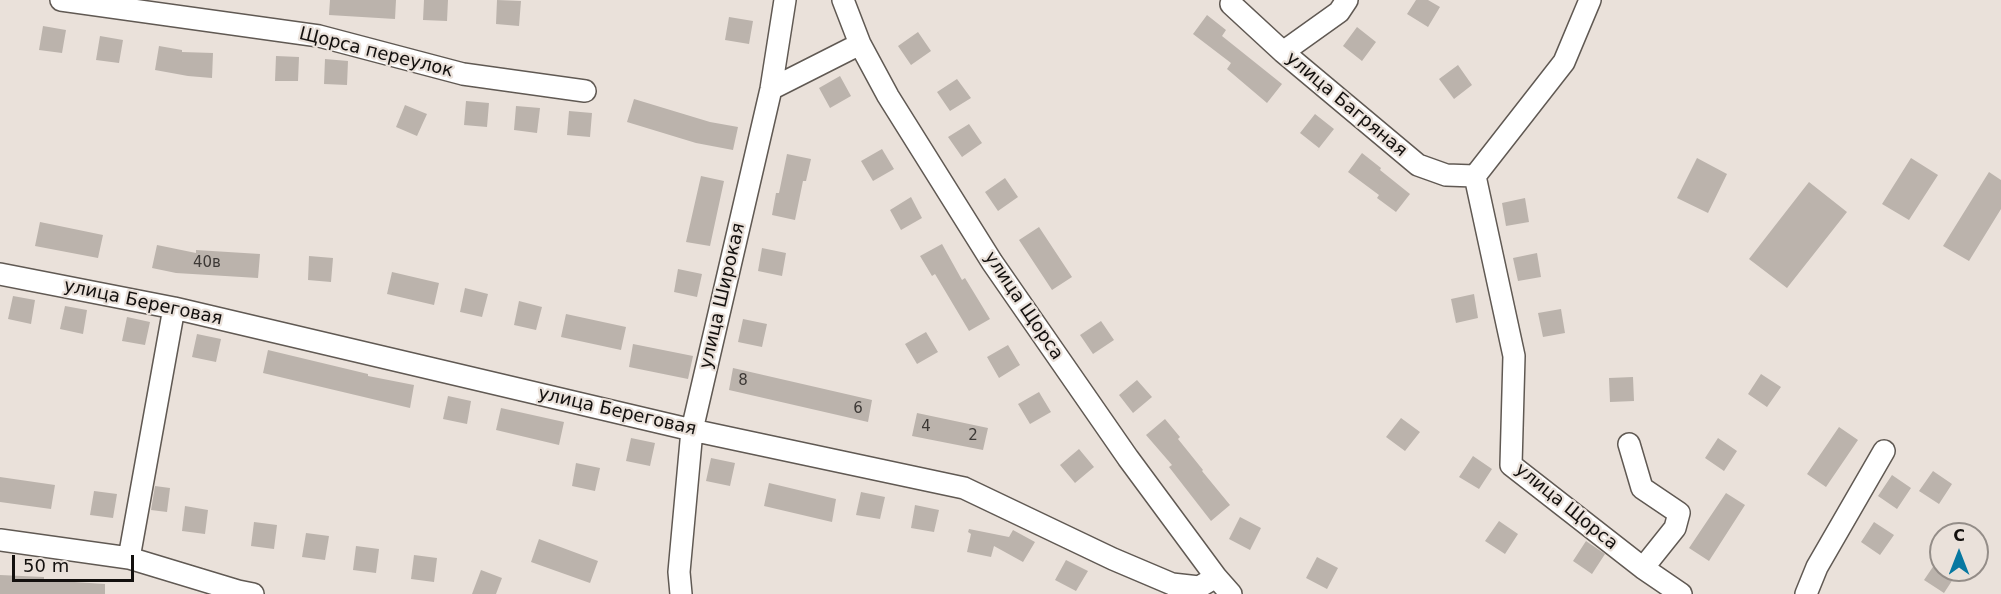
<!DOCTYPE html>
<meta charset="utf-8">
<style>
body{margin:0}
#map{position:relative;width:2001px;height:594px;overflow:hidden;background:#eae1da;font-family:"DejaVu Sans",sans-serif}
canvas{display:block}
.north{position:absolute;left:1929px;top:522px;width:60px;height:60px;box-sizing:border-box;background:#eae1da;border:2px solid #948d88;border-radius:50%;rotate:0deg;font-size:16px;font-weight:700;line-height:24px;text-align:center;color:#13100e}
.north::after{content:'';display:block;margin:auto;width:21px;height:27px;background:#0778a1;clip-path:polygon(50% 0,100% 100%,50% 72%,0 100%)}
.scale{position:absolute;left:12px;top:555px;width:122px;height:27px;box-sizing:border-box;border:3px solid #13100e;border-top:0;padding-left:8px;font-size:18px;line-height:21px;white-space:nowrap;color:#13100e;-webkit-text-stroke:4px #eae1da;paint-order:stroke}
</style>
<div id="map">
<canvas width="2001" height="594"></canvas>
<div class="north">С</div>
<div class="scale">50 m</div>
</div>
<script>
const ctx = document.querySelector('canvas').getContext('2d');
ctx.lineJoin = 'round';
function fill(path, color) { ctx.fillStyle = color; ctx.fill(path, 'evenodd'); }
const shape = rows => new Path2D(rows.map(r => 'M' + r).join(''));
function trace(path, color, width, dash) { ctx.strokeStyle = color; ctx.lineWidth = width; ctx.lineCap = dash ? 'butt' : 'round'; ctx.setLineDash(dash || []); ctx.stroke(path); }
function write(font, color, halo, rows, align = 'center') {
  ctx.font = font + ' "DejaVu Sans",sans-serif'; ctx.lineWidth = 4.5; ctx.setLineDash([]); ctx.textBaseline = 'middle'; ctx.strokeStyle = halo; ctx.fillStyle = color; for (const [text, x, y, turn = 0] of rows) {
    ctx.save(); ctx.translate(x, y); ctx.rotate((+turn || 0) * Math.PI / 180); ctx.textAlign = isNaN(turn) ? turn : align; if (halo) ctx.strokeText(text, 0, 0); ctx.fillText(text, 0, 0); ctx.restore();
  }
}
const building = shape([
 [330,0,396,0,395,19,329,15],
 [424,0,448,0,447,21,423,20],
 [497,0,521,1,519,26,496,24],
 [1416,0,1428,0,1440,7,1428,27,1407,14],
 [1207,15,1226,30,1222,36,1282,84,1267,103,1227,69,1231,63,1193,34],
 [729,17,753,21,749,44,725,40],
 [43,26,66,30,62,53,39,50],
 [1357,27,1376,42,1362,61,1343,46],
 [918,32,931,51,911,65,898,46],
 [100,36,123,40,119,63,96,60],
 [159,46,182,50,182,52,213,53,212,78,188,76,155,70],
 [276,56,299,57,298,81,275,81],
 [325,59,348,61,347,85,324,84],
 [1458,65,1472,85,1454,99,1439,79],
 [840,76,851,96,830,108,819,88],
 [957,79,971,98,950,111,937,92],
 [634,99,710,122,738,127,733,150,696,143,627,122],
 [466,101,489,103,487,127,464,125],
 [405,105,427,114,417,136,396,127],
 [516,106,540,108,537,133,514,130],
 [569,111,592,113,590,137,567,135],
 [1315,114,1334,129,1319,148,1300,133],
 [969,124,982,143,962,157,948,137],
 [882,149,894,169,873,181,861,161],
 [1362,153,1381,168,1380,170,1410,194,1396,212,1377,198,1379,195,1348,172],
 [787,154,811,159,806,181,803,181,795,220,772,215,776,193,779,193],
 [1697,158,1727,174,1708,213,1677,198],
 [1911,158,1938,175,1909,220,1882,204],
 [1989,172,2001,180,2001,209,1969,261,1943,246],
 [701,176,724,181,710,246,686,242],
 [1005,178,1018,197,998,211,985,192],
 [1809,182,1847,212,1787,288,1749,259],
 [911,197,922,218,901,230,890,210],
 [1525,198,1529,222,1506,226,1502,203],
 [40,222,103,235,98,258,35,246],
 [1039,227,1072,277,1052,290,1019,240],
 [942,244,962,280,965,278,990,319,969,331,935,274,932,276,920,256],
 [157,245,196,253,196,250,260,254,258,278,176,273,152,268],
 [762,248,786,253,782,276,758,271],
 [1537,253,1541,277,1518,281,1513,258],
 [309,256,333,258,331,282,308,280],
 [678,269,702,274,697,297,674,292],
 [392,272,439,283,434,305,387,294],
 [465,288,488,294,482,317,460,312],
 [1474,294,1478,318,1456,323,1451,299],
 [13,296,35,300,31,324,8,319],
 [519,301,542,307,536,330,514,325],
 [65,306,87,310,83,334,60,329],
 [1561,309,1565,333,1543,337,1538,313],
 [566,314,626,327,621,350,561,337],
 [127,317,150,322,145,345,122,341],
 [743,319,767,324,762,347,738,342],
 [1101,321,1114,340,1093,354,1080,335],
 [926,332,938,352,917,364,905,344],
 [197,334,221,339,216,362,192,357],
 [633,344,693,356,688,379,629,367],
 [1008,345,1020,365,999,378,987,357],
 [268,350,368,374,368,376,414,385,410,408,263,373],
 [733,368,872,400,868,422,729,390],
 [1761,374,1781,387,1767,407,1748,394],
 [1633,377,1634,401,1610,402,1609,378],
 [1137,380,1152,397,1133,413,1119,395],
 [1039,392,1051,412,1030,424,1018,404],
 [448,396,471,401,467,424,443,419],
 [501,408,564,422,559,445,496,430],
 [917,413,988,428,983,450,912,436],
 [1401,418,1420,432,1405,451,1386,437],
 [1165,419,1180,437,1178,439,1203,470,1202,471,1230,505,1211,521,1169,467,1172,465,1146,435],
 [1839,427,1858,440,1826,487,1807,474],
 [631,438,655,443,650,466,626,461],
 [1718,438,1737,451,1724,471,1705,458],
 [1079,449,1094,467,1075,483,1060,465],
 [1473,456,1492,469,1479,489,1459,477],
 [711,458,735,463,730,486,706,481],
 [576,463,600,468,595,491,572,486],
 [1933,471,1952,484,1939,504,1919,491],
 [1892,475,1911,488,1897,509,1878,496],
 [0,477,55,485,51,509,0,502],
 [769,483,836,499,832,522,764,506],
 [155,486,170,488,167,512,151,510],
 [94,491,117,494,113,518,90,515],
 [861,492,885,497,880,519,856,515],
 [1726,493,1745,505,1709,561,1689,548],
 [915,505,939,510,934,532,911,528],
 [185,506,208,510,205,534,182,531],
 [1240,517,1261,528,1250,550,1229,539],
 [1499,521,1518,534,1505,554,1485,541],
 [254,522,277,525,274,549,251,546],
 [1874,522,1894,535,1880,555,1861,542],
 [969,529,1009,537,1013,530,1035,542,1023,562,994,546,991,557,967,552,971,534,968,532],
 [306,533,329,536,325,560,302,557],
 [539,539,598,561,590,583,531,562],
 [1586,541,1605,554,1592,574,1573,561],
 [356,546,379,549,376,573,353,570],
 [414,555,437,558,434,582,411,579],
 [1941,555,1941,570,1959,570,1944,593,1924,580],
 [1317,557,1338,568,1327,589,1306,578],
 [1066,560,1088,571,1076,591,1055,580],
 [481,570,502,578,496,594,472,594],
 [0,575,44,577,44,580,105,584,105,594,0,594]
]);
const minor = shape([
 [61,0,319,36,463,74,585,91],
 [843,0,860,44,888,96,992,262,1128,458,1216,577,1231,594],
 [1231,4,1283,52,1418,165,1446,175,1475,176],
 [1283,52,1339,12,1347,0],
 [771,89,860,44],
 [1475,176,1514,356,1511,465,1643,568,1681,594],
 [1475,176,1564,62,1590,0],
 [0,274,174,308,692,430,964,488,1113,559,1172,584,1199,587,1216,577],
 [1629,444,1642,488,1679,513,1675,528,1643,568],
 [0,540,129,558,238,591,253,594],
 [129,558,174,308],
 [681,594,679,572,692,430,771,89,785,0],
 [1806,594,1817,567,1884,451]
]);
const numberNames = [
 ["40в",207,263],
 ["8",743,381],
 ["6",858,409],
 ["4",926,427],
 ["2",973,436]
];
const streetNames = [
 ["Щорса переулок",376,53,14],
 ["улица Багряная",1346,105,40],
 ["улица Широкая",723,296,-77],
 ["улица Береговая",143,303,12],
 ["улица Щорса",1023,306,56],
 ["улица Береговая",617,412,13],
 ["улица Щорса",1566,507,39]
];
fill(building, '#bbb3ac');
trace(minor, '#605953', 24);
trace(minor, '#fff', 21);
write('15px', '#3d3936', null, numberNames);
write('18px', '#13100e', '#eae1da', streetNames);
</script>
